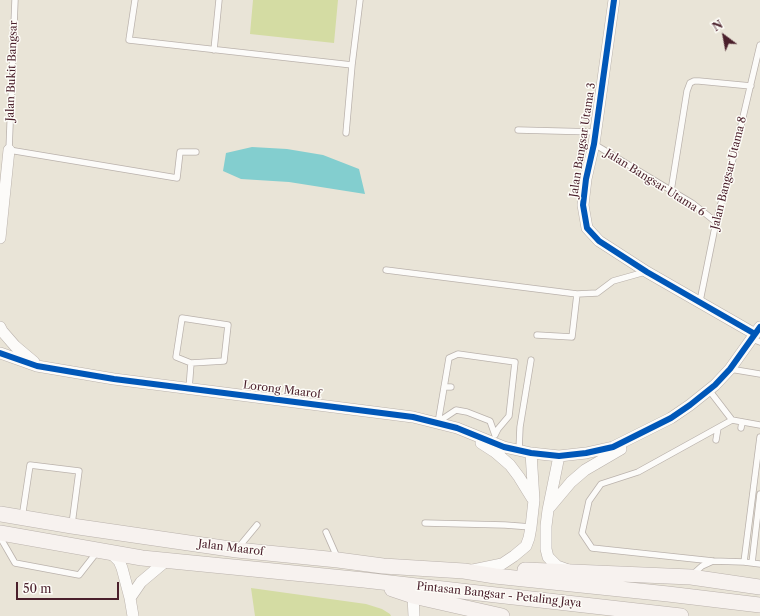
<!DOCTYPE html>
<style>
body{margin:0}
#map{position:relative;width:760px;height:616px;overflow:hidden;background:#e9e4d7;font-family:"Libre Caslon Text",serif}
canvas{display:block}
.north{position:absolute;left:704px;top:16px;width:40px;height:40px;-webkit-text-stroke:3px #fdfcf7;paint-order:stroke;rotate:328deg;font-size:11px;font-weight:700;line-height:16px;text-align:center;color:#4a1f2b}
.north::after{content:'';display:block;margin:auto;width:14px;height:18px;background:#4a1f2b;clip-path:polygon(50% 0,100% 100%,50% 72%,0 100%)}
.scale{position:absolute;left:16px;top:582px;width:103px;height:18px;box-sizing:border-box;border:2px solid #4a1f2b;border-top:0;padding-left:5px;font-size:12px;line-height:14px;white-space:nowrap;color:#4a1f2b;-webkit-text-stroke:3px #fdfcf7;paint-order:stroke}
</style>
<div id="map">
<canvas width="760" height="616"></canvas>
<div class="north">N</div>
<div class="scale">50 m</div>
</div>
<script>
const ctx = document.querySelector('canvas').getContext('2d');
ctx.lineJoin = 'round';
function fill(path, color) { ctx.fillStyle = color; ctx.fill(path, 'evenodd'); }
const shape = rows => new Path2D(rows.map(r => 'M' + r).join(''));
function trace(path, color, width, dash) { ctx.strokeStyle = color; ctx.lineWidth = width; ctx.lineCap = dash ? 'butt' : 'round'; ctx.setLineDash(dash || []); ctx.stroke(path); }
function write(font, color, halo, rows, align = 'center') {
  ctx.font = font + ' "Libre Caslon Text",serif'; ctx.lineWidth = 3; ctx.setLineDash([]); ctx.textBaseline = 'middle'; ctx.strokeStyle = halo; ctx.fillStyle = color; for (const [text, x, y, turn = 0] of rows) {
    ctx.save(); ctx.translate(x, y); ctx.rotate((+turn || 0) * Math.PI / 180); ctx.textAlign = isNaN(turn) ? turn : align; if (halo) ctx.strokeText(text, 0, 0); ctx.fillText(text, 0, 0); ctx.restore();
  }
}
const green = shape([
 [253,0,338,0,334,43,250,34],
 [251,588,366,604,382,609,390,614,391,616,255,616]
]);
const water = shape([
 [252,147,287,149,323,155,359,169,365,194,289,182,241,179,223,171,226,153]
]);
const lane = shape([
 [15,0,9,150,177,178,180,152,196,152],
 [135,0,129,40,352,65,360,0],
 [214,50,219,0],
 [518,130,595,132],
 [346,133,352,65],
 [594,144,692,203,716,222],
 [671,191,687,91,690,83,694,81,699,81,751,86],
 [386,270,577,294],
 [700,301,716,222,735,151,760,45],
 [537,335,572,337,577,294,597,293,613,281,645,272],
 [752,339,760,342],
 [730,369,760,374],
 [444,387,451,387],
 [189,389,191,363,176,357,182,318,228,325,224,361,191,363],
 [709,390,732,420],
 [438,422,456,410,467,412,490,421,495,435],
 [438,423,449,358,458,354,515,362,509,416,498,429,495,435],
 [760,425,732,420,638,472,601,484,589,501,582,533,592,548,713,561,744,562,760,564],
 [741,428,742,422],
 [716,440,718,428],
 [519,450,520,427,531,360],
 [22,518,30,465,79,471,72,524],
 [425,523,505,525,531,527],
 [326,532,337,557],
 [0,537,15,563,79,575,97,552],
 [238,548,257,525],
 [744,562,760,437],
 [752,563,760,494],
 [692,575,702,566,713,561]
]);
const street = shape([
 [614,0,594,144,586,179,583,205,587,228,599,241,647,272,755,334],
 [0,238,9,150],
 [0,327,2,331,15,346,34,362],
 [0,353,37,366,114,379,413,417,457,428,504,447,531,453,559,456,586,453,613,447,671,418,690,405,715,385,730,369,760,327],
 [481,443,495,452,510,465,519,477,532,498],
 [559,456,548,510,546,526,546,549,548,557,557,566,568,570],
 [550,507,571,482,585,470,621,449],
 [111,553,119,561,122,568,130,598,133,616],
 [473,570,502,564,514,556,526,546,529,538,531,527,534,500,531,453],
 [413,596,414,616],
 [130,598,141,582,166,561]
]);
const secondary = shape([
 [0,514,72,526,237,550,338,560,383,566,464,571,495,576,668,594,760,605],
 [0,533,142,558,364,580,681,616],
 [525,570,691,577,760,587],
 [392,589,413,596,502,616]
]);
const cycleway = shape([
 [614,0,594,144,586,179,583,205,587,228,599,241,647,272,755,334],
 [0,353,37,366,114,379,413,417,457,428,504,447,531,453,559,456,586,453,613,447,671,418,690,405,715,385,730,369,760,327]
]);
const streetNames = [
 ["Jalan Bukit Bangsar",12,71,-88],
 ["Jalan Bangsar Utama 3",583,140,-81],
 ["Jalan Bangsar Utama 8",729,173,-76],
 ["Jalan Bangsar Utama 6",655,183,32],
 ["Lorong Maarof",282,390,7],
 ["Jalan Maarof",231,548,7],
 ["Pintasan Bangsar - Petaling Jaya",499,595,6]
];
fill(green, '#d4dca3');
fill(water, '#83cecf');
trace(lane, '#bab2ac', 7);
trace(street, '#bab2ac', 12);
trace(secondary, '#bab2ac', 16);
trace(lane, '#fcfbf9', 5.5);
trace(street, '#fcfbf9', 11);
trace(secondary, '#f7f2ef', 15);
trace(cycleway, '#0057b8', 6);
write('11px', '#4a1f2b', '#fdfcf7', streetNames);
</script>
